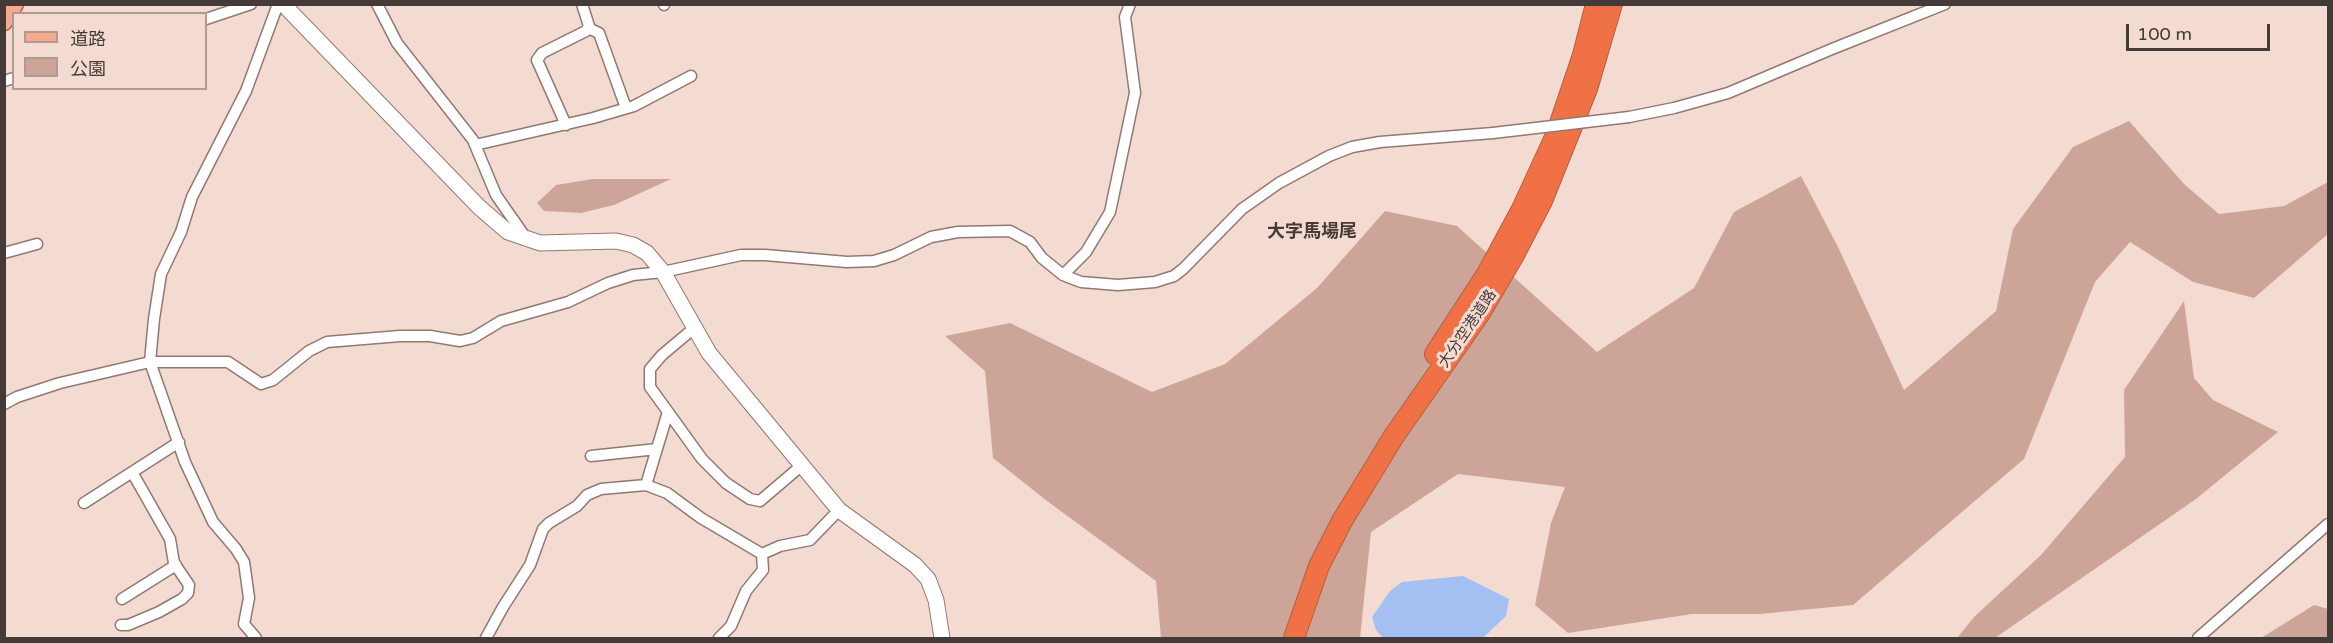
<!DOCTYPE html>
<meta charset="utf-8">
<style>
body{margin:0}
#map{position:relative;width:2333px;height:643px;overflow:hidden;background:#f4dbd2;font-family:"Varela Round","Noto Sans JP",sans-serif}
canvas{display:block}
.frame{position:absolute;inset:0;border:6px solid #443a37;pointer-events:none}
.legend{position:absolute;left:12px;top:12px;width:195px;height:78px;box-sizing:border-box;background:#f4dbd2;border:2px solid #ae9b94;margin:0;padding:8px 10px;list-style:none;font-size:18px;color:#443a37}
.legend li{display:flex;align-items:center;gap:12px;height:30px}
.legend b{width:30px;border:2px solid #ae9b94}
.scale{position:absolute;left:2126px;top:24px;width:144px;height:27px;box-sizing:border-box;border:3px solid #443a37;border-top:0;padding-left:8px;font-size:18px;line-height:21px;white-space:nowrap;color:#443a37;-webkit-text-stroke:4px #f4dbd2;paint-order:stroke}
</style>
<div id="map">
<canvas width="2333" height="643"></canvas>
<div class="frame"></div>
<ul class="legend">
<li><b style="height:8px;background:#f5aa8f"></b>道路</li>
<li><b style="height:16px;background:#cda598"></b>公園</li>
</ul>
<div class="scale">100 m</div>
</div>
<script>
const ctx = document.querySelector('canvas').getContext('2d');
ctx.lineJoin = 'round';
function fill(path, color) { ctx.fillStyle = color; ctx.fill(path, 'evenodd'); }
const shape = rows => new Path2D(rows.map(r => 'M' + r).join(''));
function trace(path, color, width, dash) { ctx.strokeStyle = color; ctx.lineWidth = width; ctx.lineCap = dash ? 'butt' : 'round'; ctx.setLineDash(dash || []); ctx.stroke(path); }
function write(font, color, halo, rows, align = 'center') {
  ctx.font = font + ' "Varela Round","Noto Sans JP",sans-serif'; ctx.lineWidth = 6; ctx.setLineDash([]); ctx.textBaseline = 'middle'; ctx.strokeStyle = halo; ctx.fillStyle = color; for (const [text, x, y, turn = 0] of rows) {
    ctx.save(); ctx.translate(x, y); ctx.rotate((+turn || 0) * Math.PI / 180); ctx.textAlign = isNaN(turn) ? turn : align; if (halo) ctx.strokeText(text, 0, 0); ctx.fillText(text, 0, 0); ctx.restore();
  }
}
const green = shape([
 [2129,121,2184,184,2219,214,2284,206,2328,182,2328,234,2254,298,2193,282,2130,242,2095,282,2024,459,1853,605,1760,614,1692,614,1568,633,1535,605,1551,523,1565,487,1458,474,1371,532,1360,638,1161,638,1156,581,1047,501,993,458,985,371,945,336,1010,323,1152,392,1225,364,1317,288,1385,211,1457,226,1597,352,1694,288,1734,212,1801,176,1839,249,1904,390,1996,311,2013,229,2073,147],
 [593,179,671,179,614,205,581,213,544,211,537,203,556,185],
 [2184,301,2194,378,2213,400,2278,432,2196,499,1995,638,1957,638,1974,617,2041,555,2125,457,2124,390],
 [2314,605,2328,609,2328,638,2261,638]
]);
const water = shape([
 [1463,576,1509,599,1506,616,1483,638,1383,638,1376,630,1372,617,1390,591,1402,582]
]);
const street = shape([
 [377,4,397,43,473,140,496,195,526,238],
 [664,4,664,5],
 [206,19,251,4],
 [588,28,599,33,626,108],
 [4,81,14,78],
 [1629,117,1674,108,1728,93,1832,49,1945,4],
 [566,125,537,60,542,53,586,31,589,26,582,4],
 [475,145,593,118,634,106,691,76],
 [4,253,37,244],
 [1063,275,1086,252,1110,212,1135,93,1125,17,1130,4],
 [693,329,662,355,650,369,650,387,702,459,726,483,750,499,760,501,801,466],
 [4,404,17,397,60,383,150,362,228,362,261,384,273,380,309,351,327,342,400,336,430,336,460,341,473,338,501,321,568,302,608,283,633,275,663,272,741,255,765,255,847,262,874,261,894,255,931,237,958,232,1010,231,1030,242,1042,258,1063,275,1081,282,1118,285,1155,282,1174,276,1183,269,1242,209,1279,183,1329,156,1352,147,1380,142,1493,133],
 [591,456,657,449],
 [646,485,668,412],
 [84,503,179,442],
 [762,554,780,546,810,540,839,510],
 [122,599,176,565],
 [121,625,128,625,159,612,182,599,188,593,189,585,174,563,170,539,132,472],
 [256,638,244,624,249,598,244,562,236,549,213,522,185,462,150,362,154,319,161,274,181,232,192,197,246,91,278,4],
 [486,638,503,607,530,565,543,529,549,523,577,506,587,495,601,489,646,485,667,493,701,518,762,554,763,570,746,591,731,626,719,638],
 [2198,638,2328,524]
]);
const secondary = shape([
 [283,4,479,207,508,232,540,243,616,241,633,245,647,253,663,272,709,353,839,510,915,565,928,579,936,600,942,638]
]);
const primary = shape([
 [4,22,15,4]
]);
const highway = shape([
 [1435,354,1487,274,1522,209,1556,135,1583,55,1596,4],
 [1294,638,1319,566,1342,521,1394,436,1480,313,1514,255,1542,201,1587,89,1612,4]
]);
const streetBridge = shape([
 [1493,133,1629,117]
]);
const streetNames = [
 ["大分空港道路",1468,329,-56]
];
const quarterNames = [
 ["大字馬場尾",1312,232]
];
fill(green, '#cda598');
fill(water, '#a4c0f3');
trace(street, '#907972', 13);
trace(secondary, '#907972', 17);
trace(primary, '#b35e40', 19);
trace(highway, '#b35e40', 22);
trace(street, '#fff', 10);
trace(secondary, '#fff', 15);
trace(primary, '#f5aa8f', 16);
trace(highway, '#ef7145', 20);
trace(streetBridge, '#907972', 13, []);
trace(streetBridge, '#fff', 10);
write('15px', '#443a37', '#f4dbd2', streetNames);
write('bold 18px', '#443a37', '#f4dbd2', quarterNames);
</script>
